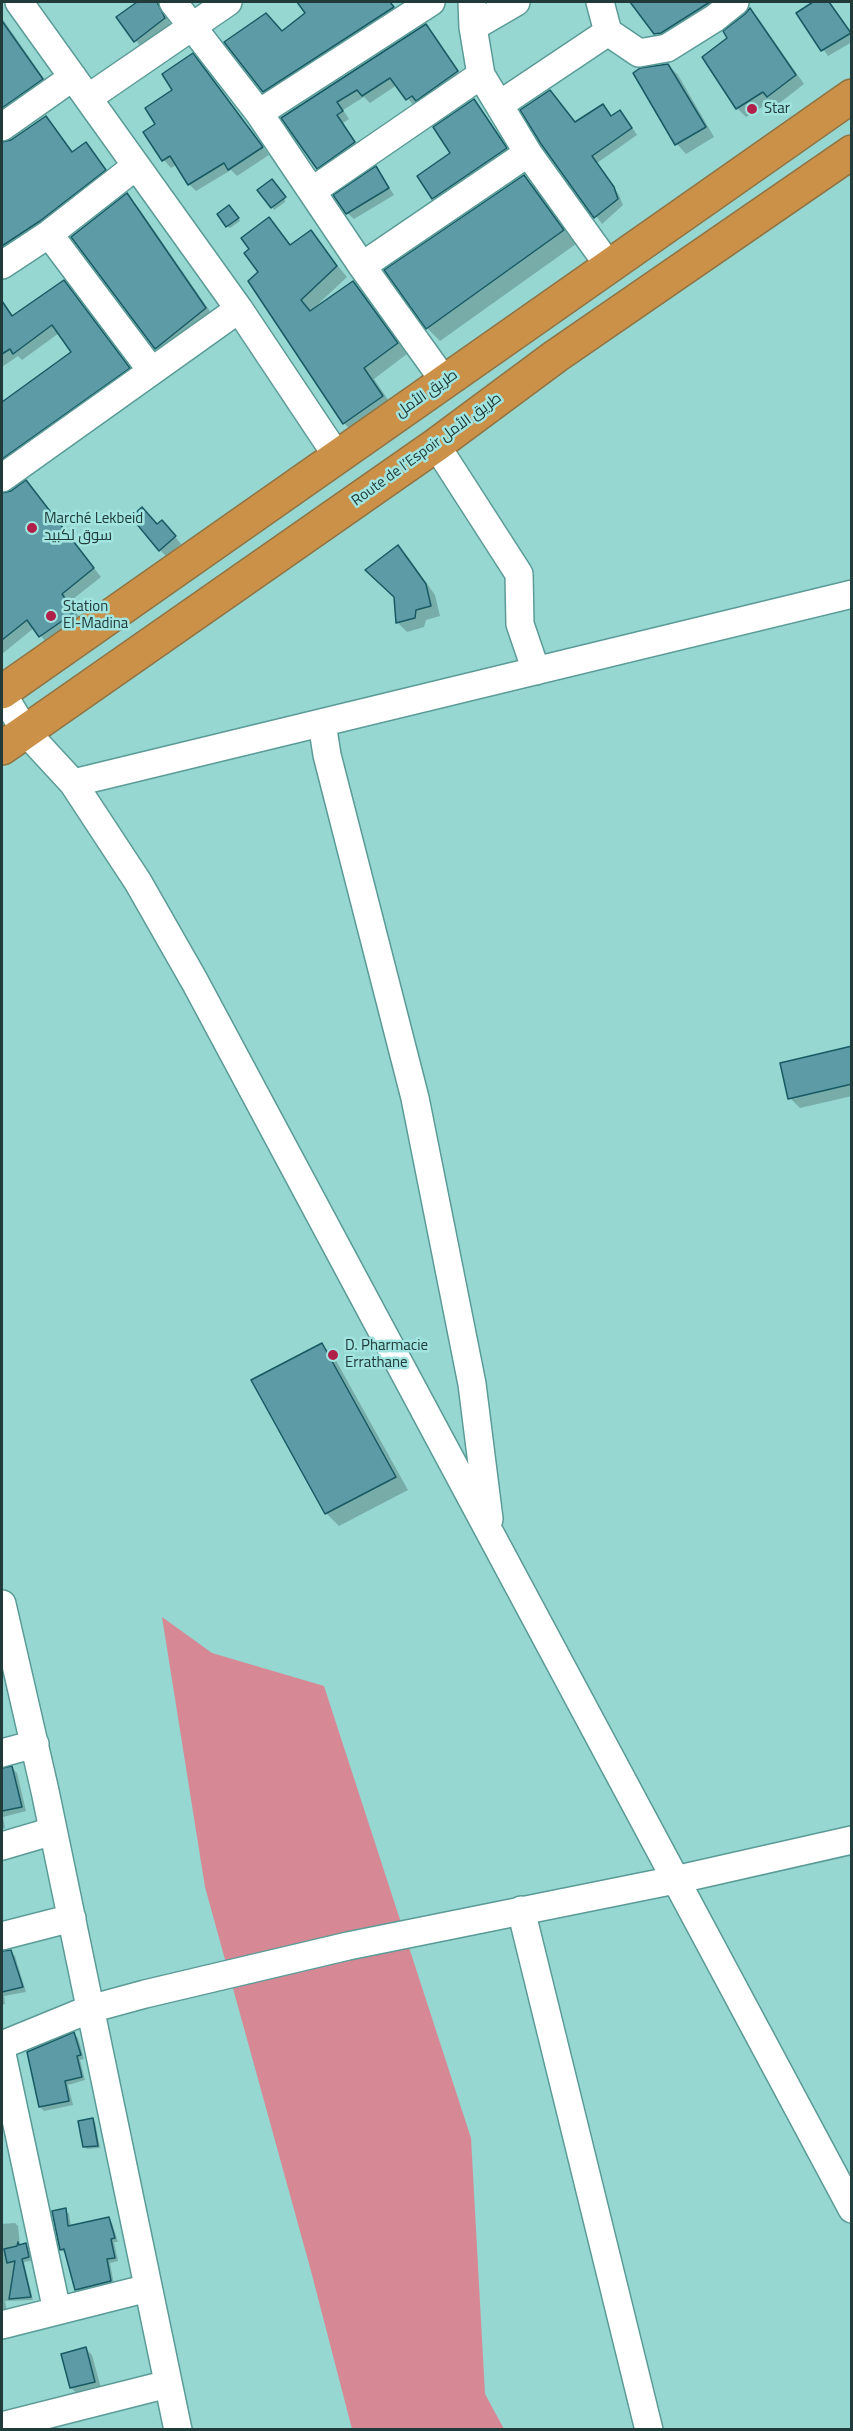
<!DOCTYPE html>
<meta charset="utf-8">
<style>
body{margin:0}
#map{position:relative;width:853px;height:2431px;overflow:hidden;background:#96d7d2;font-family:"Titillium Web",sans-serif}
canvas{display:block}
.frame{position:absolute;inset:0;border:3px solid #203b39;pointer-events:none}
</style>
<div id="map">
<canvas width="853" height="2431"></canvas>
<div class="frame"></div>
</div>
<script>
const ctx = document.querySelector('canvas').getContext('2d');
ctx.lineJoin = 'round';
function fill(path, color) { ctx.fillStyle = color; ctx.fill(path, 'evenodd'); }
const shape = rows => new Path2D(rows.map(r => 'M' + r).join(''));
function trace(path, color, width, dash) { ctx.strokeStyle = color; ctx.lineWidth = width; ctx.lineCap = dash ? 'butt' : 'round'; ctx.setLineDash(dash || []); ctx.stroke(path); }
function write(font, color, halo, rows, align = 'center') {
  ctx.font = font + ' "Titillium Web",Cairo,sans-serif'; ctx.lineWidth = 5; ctx.setLineDash([]); ctx.textBaseline = 'middle'; ctx.strokeStyle = halo; ctx.fillStyle = color; for (const [text, x, y, turn = 0] of rows) {
    ctx.save(); ctx.translate(x, y); ctx.rotate((+turn || 0) * Math.PI / 180); ctx.textAlign = isNaN(turn) ? turn : align; if (halo) ctx.strokeText(text, 0, 0); ctx.fillText(text, 0, 0); ctx.restore();
  }
}
const green = shape([
 [162,1617,212,1653,324,1686,471,2138,485,2394,504,2429,352,2429,311,2271,205,1887]
]);
const shadow = shape([
 [140,2,157,2,171,25,141,47,118,18],
 [299,2,390,2,400,15,271,98,264,91,282,32,307,13],
 [631,2,726,2,663,41],
 [816,2,830,2,852,34,852,42,828,56,798,13],
 [750,10,758,18,804,84,777,105,772,101,746,117,737,108,729,39],
 [2,18,49,86,2,114],
 [426,26,464,78,414,106,397,85,370,103,364,97,343,110,349,119,343,123,361,150,325,175,283,118],
 [200,62,269,155,237,176,231,170,196,191,189,184,177,164,171,168,164,160,145,132,157,124,174,91],
 [668,65,678,75,714,137,686,154,677,144,635,73],
 [550,92,576,123,603,106,612,117,626,118,637,135,597,163,619,195,623,205,602,224,542,144],
 [474,101,512,155,440,204,419,176,452,154],
 [45,117,73,153,86,144,112,178,9,253,2,245,2,143,12,141],
 [376,168,394,195,354,219,347,213],
 [524,177,537,189,576,244,440,341,427,328],
 [126,195,138,207,216,320,168,359,156,348],
 [285,197,285,202,274,210,272,207],
 [232,209,240,221,230,228,227,226],
 [268,219,292,246,310,232,347,277,315,307,316,308,353,283,363,293,407,354,374,379,393,407,355,434,344,423,250,281,260,272,251,249],
 [64,282,136,376,2,472,2,399,4,402,73,353,59,333,22,360,18,356,2,367,2,300,14,317],
 [26,482,101,577,68,603,82,620,48,644,34,628,2,654,2,495],
 [157,526,168,528,181,544,166,556,160,550],
 [398,547,408,557,435,595,440,616,426,620,424,627,407,632,397,622],
 [852,1048,852,1096,800,1108,790,1098],
 [321,1344,334,1357,408,1490,339,1526,326,1513,253,1380],
 [12,1768,17,1773,26,1811,3,1817,5,1828,2,1829,2,1769],
 [10,1952,15,1956,26,1992,4,1996,5,2004,2,2005,2,1953],
 [74,2034,78,2038,84,2059,80,2060,85,2080,68,2085,73,2105,44,2111,40,2107],
 [92,2119,95,2122,100,2148,87,2149,84,2146],
 [65,2210,69,2214,71,2227,108,2219,112,2223,118,2242,114,2242,118,2261,110,2263,114,2285,80,2293,77,2289,65,2253,61,2250],
 [15,2223,18,2226,20,2246,26,2245,29,2248,31,2261,24,2262,33,2300,5,2301,7,2311,2,2313,2,2224],
 [86,2349,92,2355,101,2388,78,2394,71,2388]
]);
const building = shape([
 [137,2,157,2,165,18,134,42,116,17,137,2],
 [297,2,390,2,394,7,263,92,224,42,266,13,282,31,305,13,297,2],
 [630,2,710,2,661,33,654,34,630,2],
 [813,2,829,2,851,33,821,51,796,13,813,2],
 [750,8,796,75,767,97,763,92,736,109,702,57,727,38,723,31,745,14,750,8],
 [2,21,43,79,2,108,2,21],
 [426,24,458,71,416,101,412,96,406,100,390,78,362,96,357,90,337,102,343,111,337,115,355,142,317,169,281,118,426,24],
 [193,53,263,147,228,170,224,163,188,185,170,156,162,161,143,132,155,124,145,108,172,90,162,74,193,53],
 [668,64,706,127,675,145,633,73,640,68,668,64],
 [550,90,575,122,603,104,611,116,620,110,632,128,592,156,614,187,618,199,594,218,541,144,520,110,550,90],
 [474,99,507,148,432,199,417,176,450,153,433,127,474,99],
 [46,116,72,152,86,142,106,170,40,221,2,246,2,142,11,140,46,116],
 [376,166,389,188,346,214,333,195,376,166],
 [524,175,564,230,426,329,384,270,524,175],
 [272,179,286,197,271,208,257,190,272,179],
 [127,193,206,308,155,349,71,237,127,193],
 [229,205,239,218,226,227,217,214,229,205],
 [269,217,290,245,311,230,337,266,301,300,310,311,353,281,398,343,364,368,383,396,343,424,248,281,258,272,244,253,249,249,241,238,269,217],
 [64,280,130,368,2,459,2,402,71,352,52,325,13,354,10,349,2,354,2,301,12,316,64,280],
 [26,480,94,568,62,594,75,612,39,637,27,620,2,640,2,493,11,491,26,480],
 [142,507,157,524,162,520,176,536,159,551,131,517,142,507],
 [398,545,426,584,431,606,416,610,415,618,396,623,394,597,365,570,398,545],
 [852,1046,852,1084,788,1099,780,1063,852,1046],
 [322,1343,396,1477,325,1514,251,1380,322,1343],
 [12,1766,22,1807,2,1811,2,1768,12,1766],
 [11,1950,23,1987,2,1992,2,1951,11,1950],
 [74,2032,81,2055,77,2056,82,2077,65,2081,69,2101,39,2107,27,2052,74,2032],
 [93,2118,98,2146,83,2147,78,2121,93,2118],
 [66,2208,68,2226,109,2217,115,2238,111,2239,115,2258,107,2259,111,2281,75,2290,64,2249,60,2250,52,2211,66,2208],
 [18,2242,19,2245,26,2243,29,2257,22,2259,31,2297,9,2299,15,2261,7,2263,4,2249,17,2246,18,2242],
 [86,2347,95,2382,70,2388,61,2354,86,2347]
]);
const minor = shape([
 [19,2,239,309,337,456],
 [173,2,259,113,362,266,445,382],
 [472,2,473,27,516,2],
 [600,2,608,32,639,53,667,48,715,18,735,2],
 [88,98,228,2],
 [499,105,608,32],
 [259,113,431,2],
 [2,127,73,77],
 [528,153,609,266],
 [312,191,481,75],
 [49,234,151,370],
 [2,265,49,234,136,166],
 [362,266,528,153,481,75,473,27],
 [436,445,519,574,520,624,536,671],
 [2,478,239,309],
 [2,693,25,731,73,783,138,882,195,982,852,2209],
 [322,723,327,755,415,1098,472,1384,489,1519],
 [73,783,852,594],
 [2,1604,45,1791,178,2430],
 [2,1753,35,1744],
 [2,1846,53,1831],
 [521,1910,649,2430],
 [2,1936,72,1918],
 [2,2045,90,2009,145,1994,348,1946,675,1880,852,1840],
 [2,2054,57,2311],
 [2,2325,148,2288],
 [2,2426,168,2384]
]);
const highway = shape([
 [2,692,852,96],
 [2,748,436,445,556,356,852,152]
]);
const markers = [
 [752,109,6,"#b11f4b"],
 [32,528,6,"#b11f4b"],
 [51,616,6,"#b11f4b"],
 [333,1355,6,"#b11f4b"]
];
const poiNames = [
 ["Star",764,109],
 ["Marché Lekbeid",44,519],
 ["سوق لكبيد",44,536],
 ["Station",63,607],
 ["El-Madina",63,624],
 ["D. Pharmacie",345,1346],
 ["Errathane",345,1363]
];
const streetNames = [
 ["طريق الأمل",427,394,-35],
 ["Route de l’Espoir طريق الأمل",427,450,-36]
];
fill(green, '#d68994');
fill(shadow, '#0003');
fill(building, '#5d9ba6');
trace(building, '#175a64', 1.5);
trace(minor, '#5b9b97', 30);
trace(highway, '#8f7343', 36);
trace(minor, '#fff', 27);
trace(highway, '#cb9148', 33);
for (const [x, y, r, color] of markers) { const dot = new Path2D(); dot.arc(x, y, r, 0, 2 * Math.PI); ctx.fillStyle = color; ctx.fill(dot); trace(dot, '#a2e4df', 2); }
write('15px', '#203b39', '#a2e4df', poiNames, 'left');
write('15px', '#203b39', '#a2e4df', streetNames);
</script>
